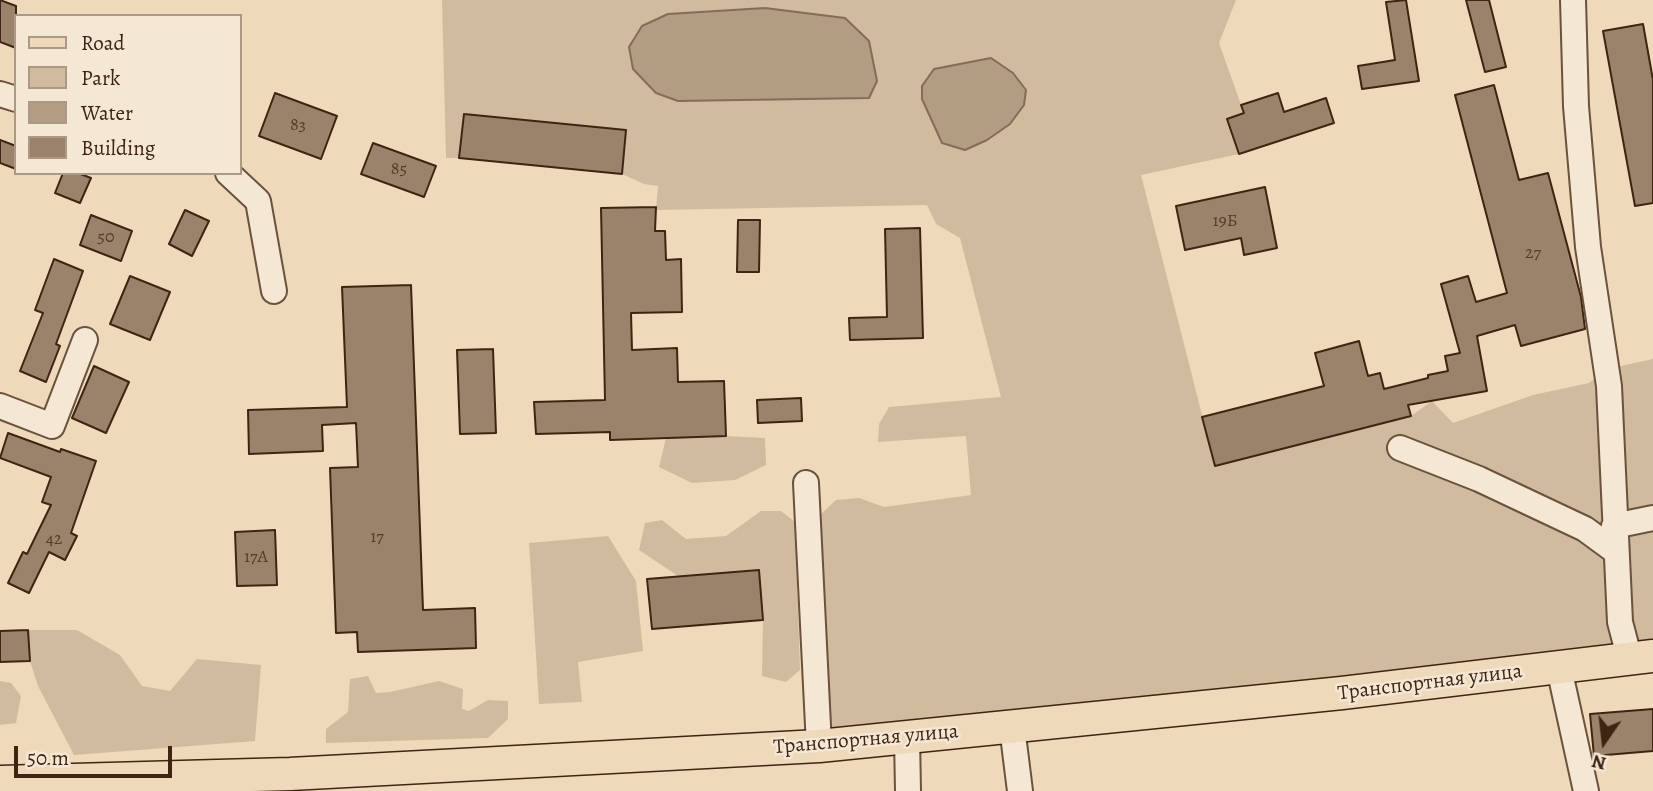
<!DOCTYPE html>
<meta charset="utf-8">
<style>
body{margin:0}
#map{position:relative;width:1653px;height:791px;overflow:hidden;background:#eedabb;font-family:Alegreya,serif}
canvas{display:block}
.legend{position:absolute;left:14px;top:14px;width:228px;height:161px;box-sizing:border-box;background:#f4e7d3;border:2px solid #ab9986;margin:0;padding:9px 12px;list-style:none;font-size:21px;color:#3e2413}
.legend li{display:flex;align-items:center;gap:14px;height:35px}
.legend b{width:35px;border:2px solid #ab9986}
.north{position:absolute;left:1569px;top:707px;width:70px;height:70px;-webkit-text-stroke:5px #f4e7d3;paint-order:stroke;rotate:194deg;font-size:19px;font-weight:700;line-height:28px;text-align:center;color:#3e2413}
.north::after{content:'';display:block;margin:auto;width:24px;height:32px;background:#3e2413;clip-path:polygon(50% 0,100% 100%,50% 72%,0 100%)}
.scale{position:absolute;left:14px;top:746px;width:158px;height:32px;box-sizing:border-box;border:4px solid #3e2413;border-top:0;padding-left:9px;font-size:21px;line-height:24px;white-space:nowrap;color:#3e2413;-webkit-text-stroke:5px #f4e7d3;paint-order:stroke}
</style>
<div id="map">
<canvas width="1653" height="791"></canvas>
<ul class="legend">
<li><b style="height:9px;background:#eedabb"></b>Road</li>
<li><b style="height:19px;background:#d0bb9e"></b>Park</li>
<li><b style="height:19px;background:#b29c82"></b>Water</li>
<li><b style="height:19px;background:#9a836a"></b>Building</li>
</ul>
<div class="north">N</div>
<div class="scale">50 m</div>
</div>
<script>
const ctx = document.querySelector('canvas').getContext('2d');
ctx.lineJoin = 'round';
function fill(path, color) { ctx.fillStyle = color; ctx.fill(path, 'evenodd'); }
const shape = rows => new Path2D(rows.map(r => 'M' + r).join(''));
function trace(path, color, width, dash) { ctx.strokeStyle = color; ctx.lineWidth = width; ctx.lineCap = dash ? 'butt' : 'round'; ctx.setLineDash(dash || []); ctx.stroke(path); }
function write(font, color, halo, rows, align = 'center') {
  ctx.font = font + ' Alegreya,serif'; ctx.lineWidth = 5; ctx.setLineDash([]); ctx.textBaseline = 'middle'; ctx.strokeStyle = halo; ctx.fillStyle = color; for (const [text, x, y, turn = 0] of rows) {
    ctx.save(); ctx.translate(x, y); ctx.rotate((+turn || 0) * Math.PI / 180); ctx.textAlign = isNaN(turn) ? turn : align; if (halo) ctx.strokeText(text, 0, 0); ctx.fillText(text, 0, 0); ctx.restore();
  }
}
const green = shape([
 [442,0,1236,0,1219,43,1244,113,1227,120,1239,154,1141,175,1215,466,1411,416,1432,401,1453,423,1533,395,1589,383,1607,369,1653,359,1653,656,819,746,820,515,836,500,859,498,884,507,971,495,966,436,878,442,879,424,889,407,1001,397,960,238,936,224,927,205,656,210,658,186,644,184,622,174,626,130,464,114,459,158,446,158],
 [765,8,845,18,869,41,877,81,808,97,678,101,656,93,633,70,629,47,668,14],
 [726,436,765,438,766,465,735,480,692,483,659,467,666,438],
 [761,511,781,511,795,522,800,670,786,682,762,676,763,620,759,570,678,576,639,550,645,523,662,520,686,539,726,536],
 [608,536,636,581,643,651,578,662,582,702,539,704,529,543],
 [28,630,77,630,120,655,142,686,170,691,197,659,261,665,255,741,74,755,38,686,30,661],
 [368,676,376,693,390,692,439,681,463,689,462,709,469,711,488,700,508,701,508,719,488,738,326,743,326,729,348,712,350,679],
 [0,681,11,683,21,696,16,723,0,725]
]);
const water = shape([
 [765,8,845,18,869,41,877,81,869,98,678,101,656,93,633,69,629,47,642,26,668,14,765,8],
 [991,58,1013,73,1026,90,1024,105,1010,124,987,140,965,150,942,143,922,99,922,86,934,69,991,58]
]);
const building = shape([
 [0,0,16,6,16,48,0,42,0,0],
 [1406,0,1419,81,1362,89,1358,66,1395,60,1386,2,1406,0],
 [1466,0,1489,0,1506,67,1485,72,1466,0],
 [1643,24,1653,80,1653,203,1635,206,1603,31,1643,24],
 [1494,85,1519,180,1548,173,1581,297,1585,329,1521,346,1515,325,1477,336,1487,391,1408,405,1411,416,1215,466,1202,417,1324,386,1315,353,1359,341,1368,376,1380,373,1384,389,1428,378,1428,375,1448,371,1445,356,1460,353,1441,284,1468,276,1476,302,1507,293,1455,95,1494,85],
 [275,93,337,116,321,159,259,136,275,93],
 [1278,93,1284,112,1326,98,1334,123,1239,154,1227,119,1244,113,1241,105,1278,93],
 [464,114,626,130,622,174,459,158,464,114],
 [0,140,16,146,16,169,0,163,0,140],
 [373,143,436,166,424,197,361,174,373,143],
 [63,173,78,173,91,178,80,203,55,193,63,173],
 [1265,187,1277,248,1244,255,1241,238,1185,250,1176,206,1265,187],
 [656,207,655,231,665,231,666,260,681,259,682,312,631,313,632,350,677,348,678,382,724,381,726,436,610,440,610,432,536,434,534,402,605,400,601,208,656,207],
 [185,210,209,221,192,256,169,244,185,210],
 [91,215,132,231,121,261,80,245,91,215],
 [738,220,760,220,759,272,737,272,738,220],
 [920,228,923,338,850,340,849,318,887,317,885,229,920,228],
 [54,259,83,271,56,344,60,346,46,382,20,371,43,313,35,310,54,259],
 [130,276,170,292,150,340,110,324,130,276],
 [411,285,423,610,475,608,476,648,358,652,357,632,336,633,330,468,358,467,356,423,322,425,323,451,249,454,248,410,347,407,342,287,411,285],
 [493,349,496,433,460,434,457,350,493,349],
 [94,366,129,382,106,433,72,418,94,366],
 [801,398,802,421,758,423,757,400,801,398],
 [8,433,60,452,61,449,96,461,71,533,77,536,65,560,49,552,29,593,8,583,23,552,27,554,51,505,42,502,51,477,0,458,8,433],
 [275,530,277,585,237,586,235,532,275,530],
 [759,570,763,620,652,629,647,579,759,570],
 [28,630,30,661,0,662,0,631,28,630],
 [1653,709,1653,751,1594,756,1590,714,1653,709]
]);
const minor = shape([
 [1573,0,1576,106,1588,247,1609,386,1620,622,1630,660],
 [0,94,16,99],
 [228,173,258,201,274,291],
 [0,406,52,426,85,340],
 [1400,448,1479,479,1585,529,1615,551],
 [806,483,819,746],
 [1614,526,1653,518],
 [1559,668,1586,791],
 [1012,727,1020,791],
 [907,737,908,791]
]);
const major = shape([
 [0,782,290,774,819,746,1342,693,1653,656]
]);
const numberNames = [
 ["83",298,126],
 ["85",399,170],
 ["19Б",1225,222],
 ["50",106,238],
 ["27",1533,254],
 ["17",377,538],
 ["42",54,540],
 ["17А",256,558]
];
const streetNames = [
 ["Транспортная улица",1430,683,-7],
 ["Транспортная улица",866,740,-5]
];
fill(green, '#d0bb9e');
fill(water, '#b29c82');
trace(water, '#846c56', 2);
fill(building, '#9a836a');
trace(building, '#3e2413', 2);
trace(minor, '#6a523d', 28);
trace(major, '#3e2413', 35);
trace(minor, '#f4e7d3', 24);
trace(major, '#eedabb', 32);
write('18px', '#553c29', null, numberNames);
write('21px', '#3e2413', '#f4e7d3', streetNames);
</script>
